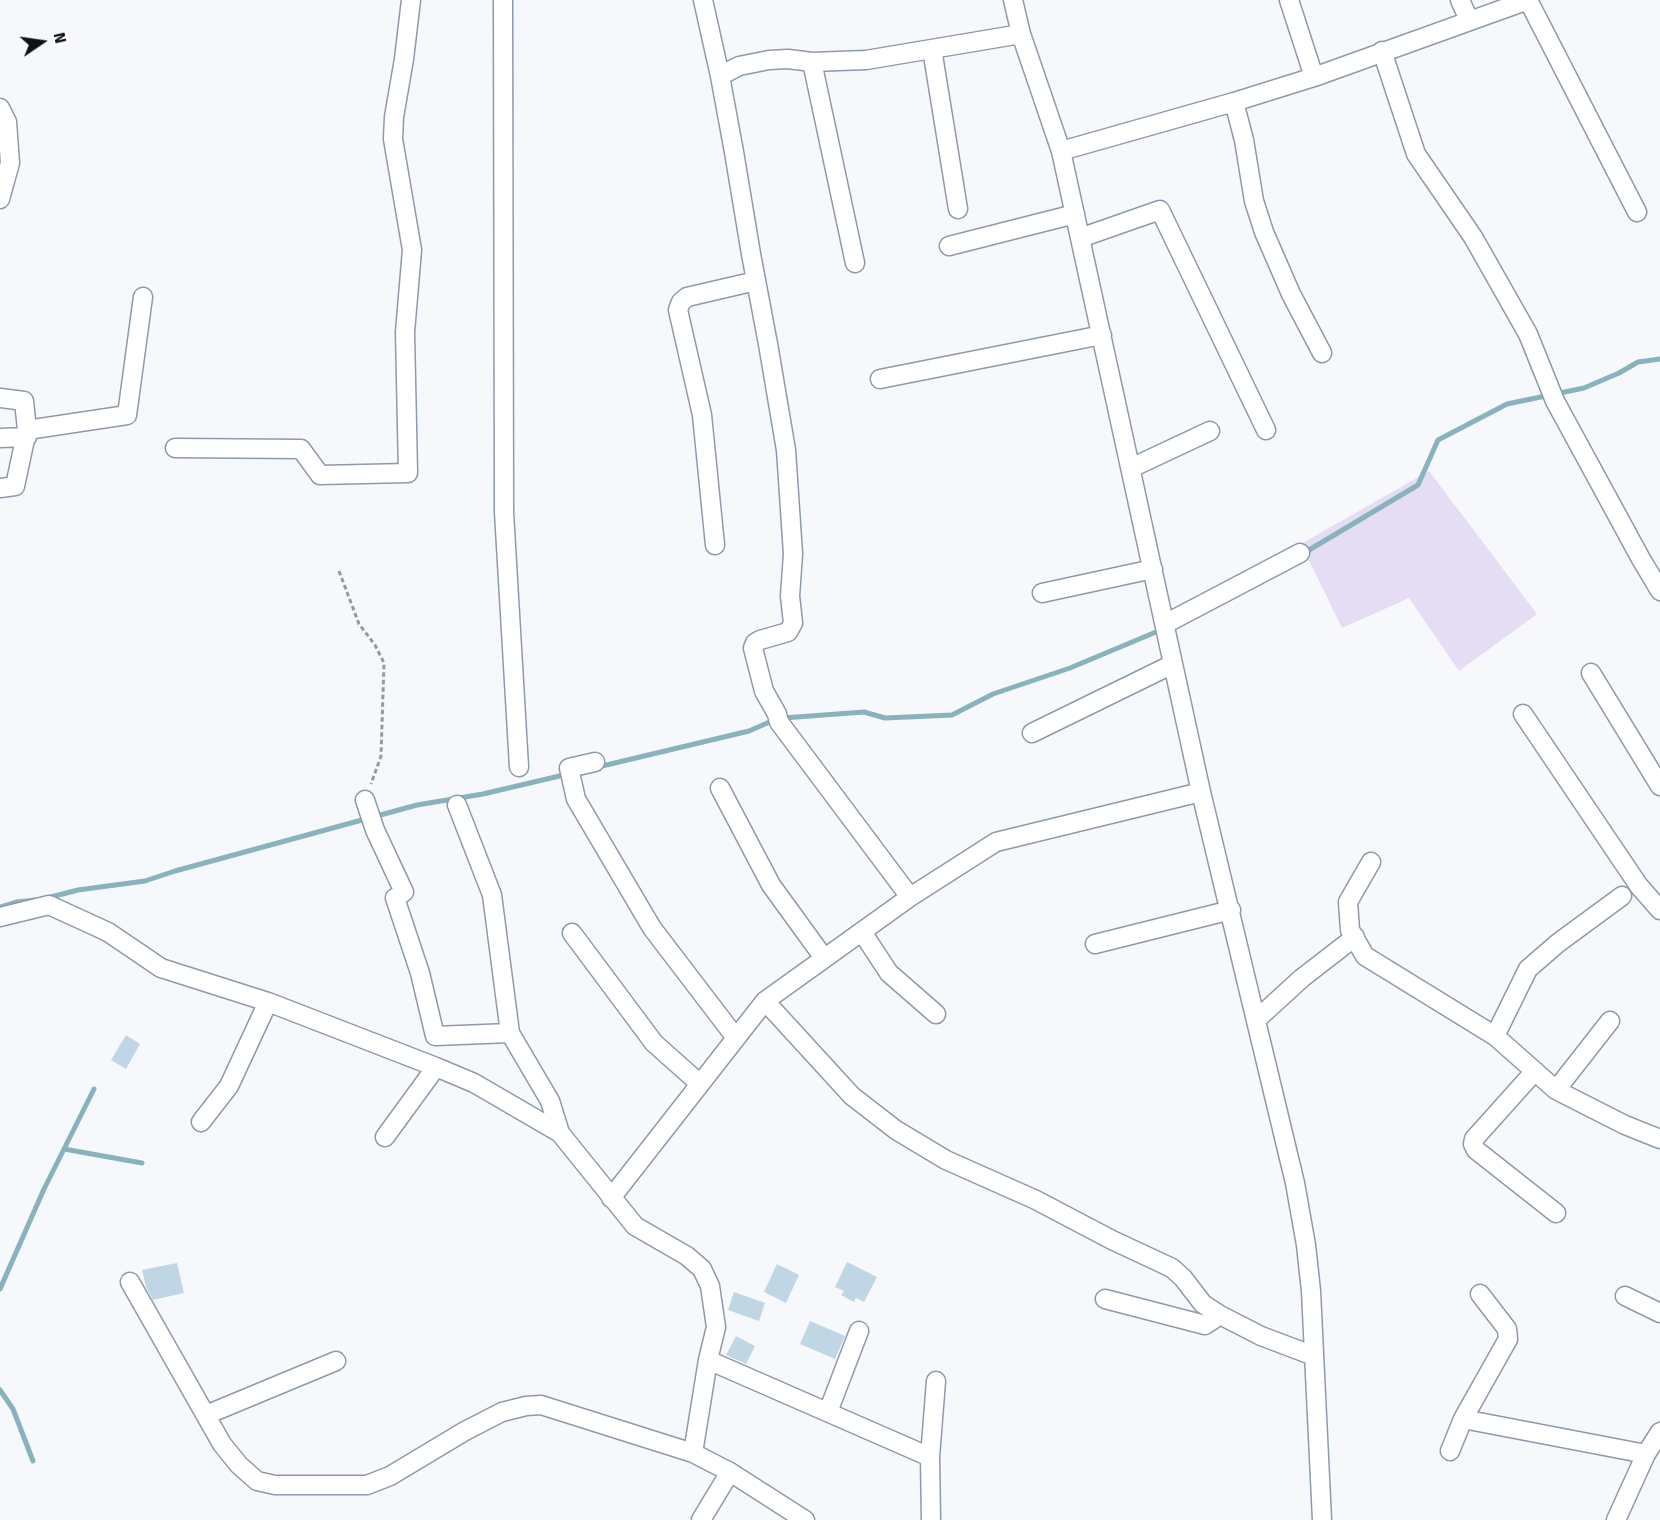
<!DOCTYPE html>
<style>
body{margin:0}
#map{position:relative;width:1660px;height:1520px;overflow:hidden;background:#f6f8fc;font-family:"Fira Sans",sans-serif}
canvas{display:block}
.north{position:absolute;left:12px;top:12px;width:60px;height:60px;-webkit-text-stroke:4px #fff;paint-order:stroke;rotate:77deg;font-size:16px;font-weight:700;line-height:24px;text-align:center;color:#0e1319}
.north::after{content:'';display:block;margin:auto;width:21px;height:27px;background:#0e1319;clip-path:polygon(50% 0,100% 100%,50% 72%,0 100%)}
</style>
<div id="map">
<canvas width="1660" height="1520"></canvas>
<div class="north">N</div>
</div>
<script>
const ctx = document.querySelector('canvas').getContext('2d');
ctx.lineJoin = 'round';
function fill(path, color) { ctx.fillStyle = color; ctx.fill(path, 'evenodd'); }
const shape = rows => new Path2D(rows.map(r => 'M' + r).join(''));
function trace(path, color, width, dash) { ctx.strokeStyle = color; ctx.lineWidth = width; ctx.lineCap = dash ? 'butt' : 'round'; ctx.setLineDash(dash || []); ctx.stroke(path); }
const green = shape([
 [1429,471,1537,614,1459,671,1409,598,1342,628,1301,544]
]);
const stream = shape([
 [1304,553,1418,485,1438,440,1507,404,1584,388,1619,373,1638,362,1660,359],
 [783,718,864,712,885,718,952,715,993,694,1070,668,1156,632],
 [598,767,749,731,774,720],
 [47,898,78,890,145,881,175,871,417,805,483,794,568,774],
 [0,907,17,902,35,900],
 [64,1149,142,1163],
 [0,1289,44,1189,94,1089],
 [0,1390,13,1409,33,1461]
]);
const building = shape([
 [126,1035,140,1044,126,1069,111,1060],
 [847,1262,877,1277,864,1302,856,1298,854,1302,841,1295,844,1291,835,1287],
 [177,1263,184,1293,153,1300,146,1287,142,1270],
 [777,1264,799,1275,786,1303,764,1292],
 [734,1292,765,1303,759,1321,728,1310],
 [810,1321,845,1336,835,1359,800,1344],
 [736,1336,755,1346,746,1364,726,1355]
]);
const path = shape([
 [339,571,359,624,375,645,384,663,381,756,371,784]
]);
const minor = shape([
 [503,0,504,512,519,767],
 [703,0,720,76,734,152,751,254,768,344,786,450,793,554,790,596,793,623,788,632,760,640,755,643,753,648,764,691,777,714,779,722,910,897],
 [1013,0,1021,34,1061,151,1201,792,1295,1183,1306,1245,1311,1291,1322,1520],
 [1289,0,1314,77],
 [1460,0,1469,20],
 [1528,0,1637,212],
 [932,49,958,209],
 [1382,51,1416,154,1473,237,1528,334,1555,401,1641,559,1660,591],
 [812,62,855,263],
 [720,76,739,66,769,60,788,59,812,62,866,60,1021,34],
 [1234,102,1244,140,1254,201,1264,232,1291,294,1322,353],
 [0,108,7,122,10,163,0,199],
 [1061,151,1234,102,1314,77,1528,0],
 [1080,238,1160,210,1266,430],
 [949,246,1075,214],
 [880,379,1102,335],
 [0,398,24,401,27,430,15,486,0,488],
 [27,430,127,415,143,297],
 [0,438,27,437],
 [175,448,301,449,320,475,408,473,405,332,412,250,393,139,394,117,404,59,411,0],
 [1131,468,1210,431],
 [715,545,702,415,678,310,681,302,687,297,756,281],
 [1042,593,1153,569],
 [1165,624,1300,553],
 [1591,673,1660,786],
 [1523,714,1639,886,1660,910],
 [1032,733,1173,664],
 [595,762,569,768,576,799,652,928,736,1038],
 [720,788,771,885,824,958],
 [365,800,375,830,404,892,395,898,420,973,435,1036,510,1033],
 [457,805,492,895,510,1033,550,1101,560,1133],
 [1371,862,1348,902,1350,930,1365,956,1495,1036],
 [1622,896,1558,943,1528,969,1495,1036,1556,1090,1625,1125,1660,1139],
 [0,917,49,905,108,932,161,968,268,1002,436,1067,474,1083,560,1133,635,1226,687,1256,702,1269,710,1286,716,1327,708,1360,693,1453],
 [862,932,889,973,936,1014],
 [572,933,654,1043,700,1084],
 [1095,944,1231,910],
 [765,1001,852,1096,896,1130,946,1160,1036,1200,1112,1240,1172,1268,1183,1278,1203,1304,1220,1315,1261,1336,1314,1356],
 [1256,1020,1302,978,1355,937],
 [1535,1071,1474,1139,1473,1144,1476,1150,1556,1213],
 [1556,1090,1610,1021],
 [201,1122,229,1086,268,1002],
 [385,1137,436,1067],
 [611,1198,765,1001,910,897,996,842,1201,792],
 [130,1282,222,1444,239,1465,257,1481,275,1485,367,1485,390,1476,465,1431,502,1412,526,1406,541,1405,693,1453,730,1472,805,1520],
 [1625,1296,1660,1313],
 [1105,1299,1205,1325,1220,1315],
 [708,1360,930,1457],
 [828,1412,859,1331],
 [206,1415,336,1361],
 [1463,1419,1646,1454],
 [1450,1451,1463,1419,1508,1339,1507,1329,1480,1294],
 [701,1520,730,1472],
 [931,1520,930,1457,936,1381],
 [1616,1520,1646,1454,1660,1432]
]);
fill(green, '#e4ddf4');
trace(stream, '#89b2bc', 5);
fill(building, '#c0d6e4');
trace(minor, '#8d9aac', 21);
trace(path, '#96999e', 3, [4.5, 3]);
trace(minor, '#fff', 18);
</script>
